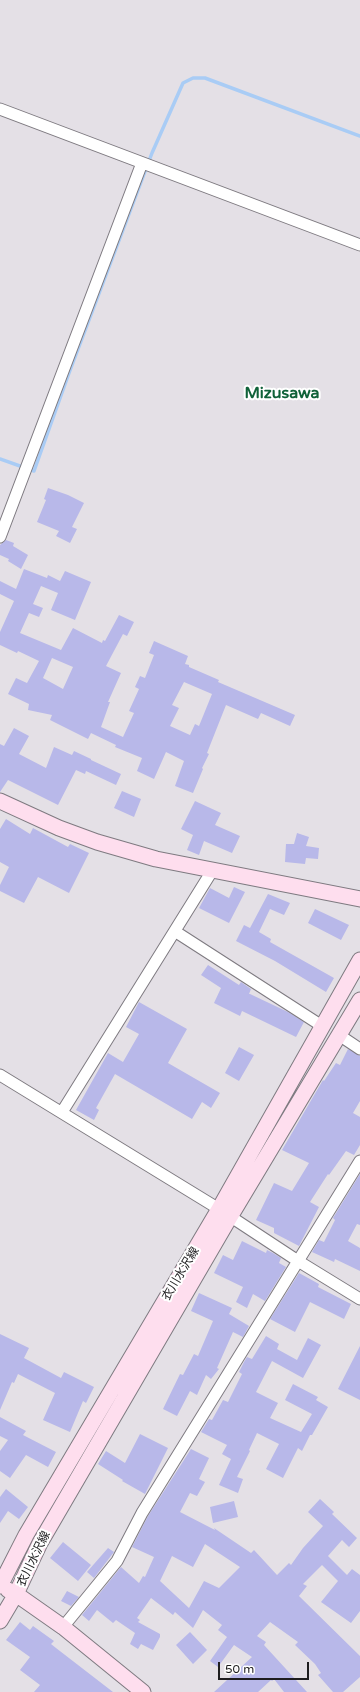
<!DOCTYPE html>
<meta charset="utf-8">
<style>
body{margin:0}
#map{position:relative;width:360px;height:1692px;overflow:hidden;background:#e4e0e6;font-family:"Varela Round",sans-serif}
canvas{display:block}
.scale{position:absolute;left:218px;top:1662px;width:91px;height:18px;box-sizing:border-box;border:2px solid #1e1d1f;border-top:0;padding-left:5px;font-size:12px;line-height:14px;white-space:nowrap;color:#1e1d1f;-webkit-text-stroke:3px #fff;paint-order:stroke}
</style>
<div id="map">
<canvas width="360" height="1692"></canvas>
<div class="scale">50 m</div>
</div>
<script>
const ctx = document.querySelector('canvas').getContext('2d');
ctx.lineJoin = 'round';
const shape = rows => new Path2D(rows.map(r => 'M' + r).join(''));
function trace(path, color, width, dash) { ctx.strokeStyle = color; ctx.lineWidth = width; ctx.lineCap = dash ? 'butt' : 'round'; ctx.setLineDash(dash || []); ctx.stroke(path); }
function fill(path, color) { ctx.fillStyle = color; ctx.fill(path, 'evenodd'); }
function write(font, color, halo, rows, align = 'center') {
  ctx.font = font + ' "Varela Round","Noto Sans JP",sans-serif'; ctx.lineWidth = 4; ctx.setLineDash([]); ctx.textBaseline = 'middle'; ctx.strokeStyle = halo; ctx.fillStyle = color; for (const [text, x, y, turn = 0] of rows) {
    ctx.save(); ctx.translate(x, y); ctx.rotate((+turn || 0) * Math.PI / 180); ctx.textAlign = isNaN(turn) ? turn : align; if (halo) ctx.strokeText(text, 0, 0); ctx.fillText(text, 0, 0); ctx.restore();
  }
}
const stream = shape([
 [0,459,34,471,69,373,152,153,183,83,193,78,205,78,360,136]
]);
const building = shape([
 [48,488,68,495,84,503,72,527,77,529,70,543,56,536,59,531,37,522,46,500,44,499],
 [6,540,14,543,13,546,28,555,21,569,8,561,9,559,0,555,0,545],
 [24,569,47,578,48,575,60,581,65,571,91,582,75,620,51,610,58,593,41,586,33,604,43,608,39,617,29,613,20,633,61,650,73,628,102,643,103,640,105,641,119,615,134,622,127,636,123,634,106,666,121,673,108,702,110,702,101,727,123,737,134,713,129,711,139,689,135,687,140,676,145,678,154,655,149,653,154,641,188,656,185,664,189,665,189,667,219,680,218,682,295,715,290,726,261,713,258,719,226,705,207,753,209,754,202,768,203,769,193,793,175,786,184,761,166,752,154,779,137,771,142,758,115,747,116,745,91,733,88,739,50,720,52,715,28,710,29,704,8,694,16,678,27,683,39,661,18,651,17,653,0,645,0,632,14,601,0,594,0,581,16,589],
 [52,658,73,667,63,689,43,678],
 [184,682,212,694,199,726,195,724,190,735,170,726,179,708,172,705],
 [14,728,29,736,19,754,46,768,54,747,72,755,74,751,91,759,91,760,121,774,116,785,86,771,85,774,76,770,58,805,8,780,0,792,0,744,4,746],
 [122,791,141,799,134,817,114,808],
 [195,801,221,813,215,825,240,836,232,853,204,841,199,855,187,850,193,835,181,829],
 [6,819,30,834,33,828,68,847,70,844,89,853,69,893,38,877,24,903,0,891,0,885,9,867,0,862,0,829],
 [297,833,309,837,306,846,319,848,318,859,306,858,305,864,285,862,286,844,294,844],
 [234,887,245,892,229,923,199,908,210,888,229,898],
 [268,894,290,903,284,915,270,909,259,932,271,939,270,942,334,978,326,992,275,961,236,941,244,925,250,928],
 [315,909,349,925,341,940,308,923],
 [208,965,239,985,241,982,251,989,249,994,250,994,288,1012,304,1022,296,1037,242,1011,240,1016,214,1003,221,988,201,975],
 [139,1002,187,1029,168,1063,220,1093,211,1108,202,1102,192,1119,115,1074,96,1108,99,1110,94,1120,76,1110,108,1053,123,1062,139,1034,126,1027],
 [239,1047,254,1055,239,1081,225,1073],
 [348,1049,360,1056,360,1101,353,1113,360,1117,360,1145,354,1155,346,1151,329,1175,328,1174,310,1202,319,1207,299,1246,274,1233,274,1228,256,1220,274,1183,292,1191,309,1163,282,1150,323,1080,324,1081,336,1063,340,1065],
 [360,1174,360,1225,357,1224,348,1241,360,1248,360,1271,335,1259,334,1262,312,1252,319,1240,324,1242,335,1220,333,1218],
 [242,1241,266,1253,267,1250,273,1253,281,1258,279,1263,286,1267,265,1301,253,1294,247,1308,236,1302,243,1287,214,1273,223,1255,233,1260],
 [299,1273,319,1284,318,1287,351,1304,344,1319,310,1302,295,1332,270,1319],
 [199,1293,232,1308,229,1314,249,1326,243,1337,233,1332,217,1368,219,1369,211,1379,206,1375,197,1395,190,1391,177,1416,163,1409,180,1374,183,1375,194,1354,198,1356,213,1321,191,1311],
 [0,1334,29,1348,24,1358,61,1378,64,1372,94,1387,86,1403,83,1401,70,1432,43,1420,55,1393,18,1374,14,1383,12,1382,0,1410],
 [266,1336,279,1344,277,1349,297,1360,308,1338,321,1345,303,1378,272,1361,256,1392,278,1403,270,1418,301,1432,312,1414,285,1400,293,1384,318,1397,316,1400,328,1407,312,1435,310,1435,302,1451,298,1448,283,1478,266,1469,279,1444,257,1433,249,1450,250,1451,237,1477,243,1479,238,1493,219,1485,231,1459,222,1454,227,1445,201,1432,209,1419,212,1420,223,1400,228,1402,242,1374,239,1372,244,1362,247,1357,252,1359],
 [360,1346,360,1400,338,1389],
 [0,1417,26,1431,23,1435,56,1452,48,1467,26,1455,10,1478,0,1471,0,1451,8,1440,0,1436],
 [140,1434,168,1448,145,1494,122,1481,123,1480,98,1464,106,1451,125,1463],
 [191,1449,209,1458,199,1479,205,1482,197,1496,190,1493,180,1512,215,1530,214,1528,251,1553,254,1550,277,1575,289,1563,291,1565,303,1548,323,1526,308,1512,320,1499,334,1512,332,1514,357,1538,349,1547,342,1540,328,1556,347,1575,352,1569,360,1575,360,1611,351,1623,321,1602,338,1581,322,1565,303,1584,307,1586,299,1596,360,1656,360,1677,343,1692,333,1692,318,1675,321,1673,315,1664,295,1645,298,1642,270,1622,257,1636,266,1642,264,1645,307,1692,284,1692,274,1679,272,1681,271,1680,258,1692,214,1692,252,1657,234,1645,218,1667,210,1661,227,1637,218,1630,222,1625,203,1610,193,1628,175,1612,173,1615,151,1598,137,1618,140,1620,138,1622,160,1634,160,1637,153,1650,141,1644,138,1649,130,1644,135,1633,116,1620,113,1623,97,1610,89,1621,82,1615,121,1567,139,1583,143,1576,145,1577,154,1557,132,1547,148,1516],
 [205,1544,240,1567,219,1588,204,1581,189,1608,160,1581,172,1556,193,1567],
 [6,1489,28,1507,19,1519,8,1511,0,1523,0,1497],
 [234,1501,238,1517,213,1523,210,1507],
 [63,1542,91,1565,78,1581,50,1558],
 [108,1548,114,1552,94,1578,87,1572],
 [67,1591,79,1597,71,1606,61,1601],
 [20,1622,30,1630,33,1626,54,1641,51,1644,56,1648,113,1692,34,1692,40,1685,20,1670,30,1657,6,1640],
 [190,1632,207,1650,193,1664,176,1645]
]);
const street = shape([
 [0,109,360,245],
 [0,537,142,163],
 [176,932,322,1026],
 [339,1035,360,1049],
 [0,1075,219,1209,298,1261,360,1299],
 [62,1112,212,871],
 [63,1627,117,1561,142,1513,360,1161]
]);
const secondary = shape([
 [0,801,59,828,97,842,156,859,360,899],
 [0,1586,26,1535,219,1209,360,960],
 [8,1590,16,1594,63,1627,143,1692],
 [0,1621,16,1594,40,1543,230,1217,360,1000]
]);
const streetNames = [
 ["衣川水沢線",181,1274,-59],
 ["衣川水沢線",34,1559,-64]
];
const districtNames = [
 ["Mizusawa",282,394]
];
trace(stream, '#a9ccf5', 3.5);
fill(building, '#b8b8e9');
trace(street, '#7e7a80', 13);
trace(secondary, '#7e7a80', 17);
trace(street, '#fff', 11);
trace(secondary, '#fedeee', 15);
write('12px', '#1e1d1f', '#fff', streetNames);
write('bold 16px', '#106239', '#fff', districtNames);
</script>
